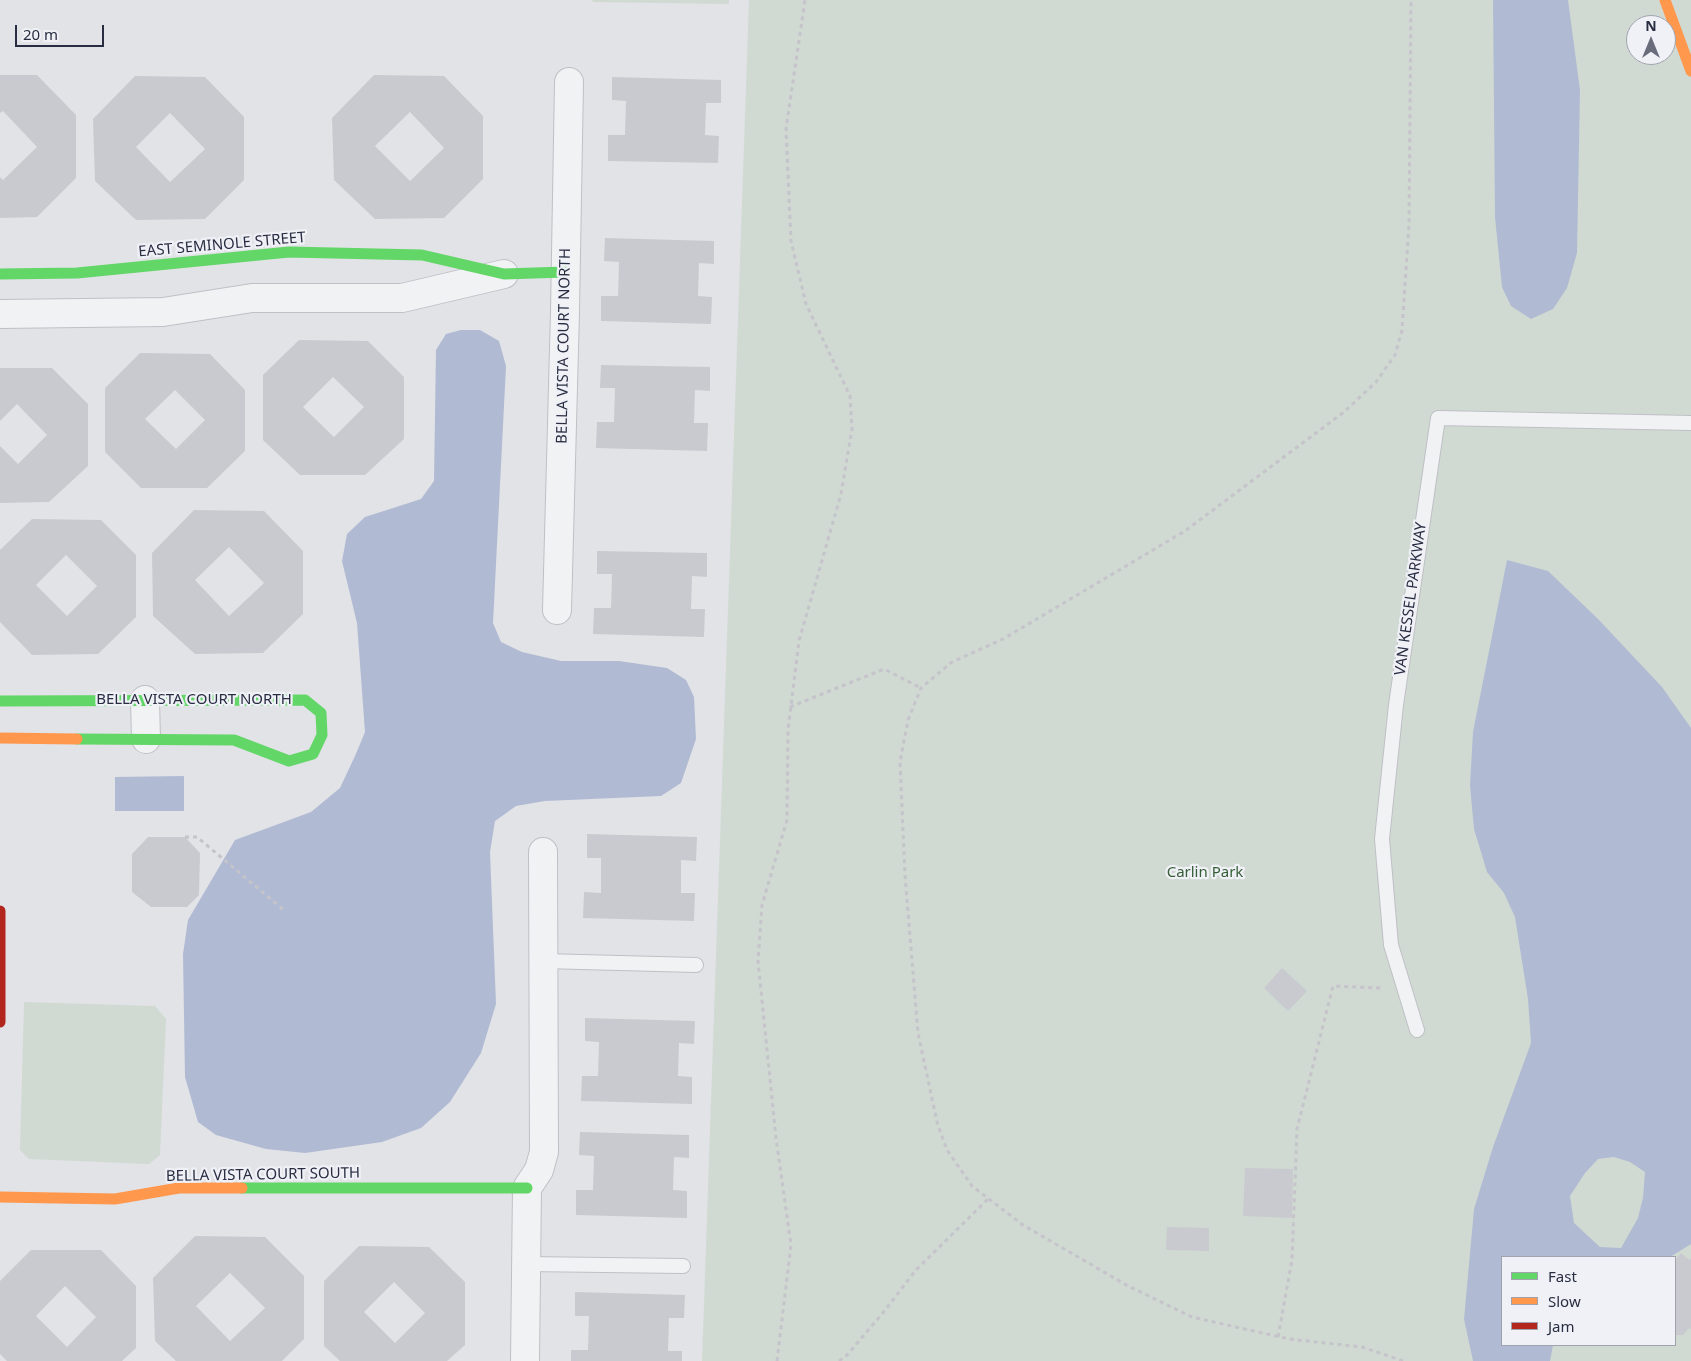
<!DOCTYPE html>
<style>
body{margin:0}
#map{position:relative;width:1691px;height:1361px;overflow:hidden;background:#e2e3e7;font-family:"Noto Sans",sans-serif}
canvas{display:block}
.legend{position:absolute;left:1501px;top:1256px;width:175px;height:90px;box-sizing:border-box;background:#f0f1f7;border:1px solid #a0a3ae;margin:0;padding:6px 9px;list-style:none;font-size:15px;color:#282d41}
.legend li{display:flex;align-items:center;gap:10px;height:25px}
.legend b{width:25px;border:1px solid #a0a3ae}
.north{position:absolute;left:1626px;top:15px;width:50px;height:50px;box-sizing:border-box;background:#f0f1f7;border:1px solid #a0a3ae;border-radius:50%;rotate:0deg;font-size:14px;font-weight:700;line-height:20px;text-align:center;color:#282d41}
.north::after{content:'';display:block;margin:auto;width:18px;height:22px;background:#696d7b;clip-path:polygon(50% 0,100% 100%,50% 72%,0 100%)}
.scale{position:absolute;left:15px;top:25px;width:89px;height:22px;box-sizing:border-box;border:2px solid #282d41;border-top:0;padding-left:6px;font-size:15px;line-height:18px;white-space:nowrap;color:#282d41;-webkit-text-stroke:4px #f0f1f7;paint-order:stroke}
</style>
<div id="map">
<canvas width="1691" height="1361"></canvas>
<ul class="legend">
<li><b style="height:6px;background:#63d668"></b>Fast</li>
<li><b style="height:6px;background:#ff974d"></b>Slow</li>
<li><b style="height:6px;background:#b3261e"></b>Jam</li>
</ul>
<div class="north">N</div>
<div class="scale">20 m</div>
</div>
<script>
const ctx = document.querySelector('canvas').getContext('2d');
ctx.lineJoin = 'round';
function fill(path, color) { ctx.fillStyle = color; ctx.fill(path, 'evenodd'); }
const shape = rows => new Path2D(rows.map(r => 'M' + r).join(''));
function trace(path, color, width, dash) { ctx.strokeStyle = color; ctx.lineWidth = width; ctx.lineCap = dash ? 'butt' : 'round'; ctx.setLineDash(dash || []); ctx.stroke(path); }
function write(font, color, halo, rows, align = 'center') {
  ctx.font = font + ' "Noto Sans",sans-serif'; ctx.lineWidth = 4.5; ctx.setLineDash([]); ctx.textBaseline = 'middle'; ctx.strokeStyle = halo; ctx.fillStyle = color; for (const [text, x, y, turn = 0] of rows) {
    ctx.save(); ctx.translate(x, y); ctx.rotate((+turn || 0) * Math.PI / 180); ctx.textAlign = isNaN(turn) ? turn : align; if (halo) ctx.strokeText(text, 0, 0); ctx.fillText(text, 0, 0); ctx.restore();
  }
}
const green = shape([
 [592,0,729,0,729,4,593,2],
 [749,0,1691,0,1691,1361,702,1361],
 [1636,25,1666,25,1666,55,1636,55],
 [1502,1257,1675,1257,1675,1345,1502,1345],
 [24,1002,155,1006,166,1019,160,1155,149,1164,29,1159,20,1150]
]);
const water = shape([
 [1493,0,1568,0,1580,90,1577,253,1567,288,1553,309,1531,319,1511,306,1502,287,1495,217],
 [461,330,480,330,499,341,506,366,493,623,501,642,522,652,561,661,619,661,667,668,686,680,694,697,696,739,681,783,661,796,545,801,516,806,495,821,490,852,496,1004,481,1053,450,1102,421,1128,382,1142,305,1153,266,1149,216,1135,198,1122,185,1077,183,954,188,920,235,840,311,812,340,788,355,756,365,732,357,623,342,561,347,534,365,517,421,499,434,481,436,350,446,334],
 [1507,560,1548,571,1598,619,1662,687,1691,728,1691,1244,1670,1257,1502,1257,1502,1345,1553,1345,1550,1361,1473,1361,1464,1319,1474,1209,1493,1147,1531,1043,1528,999,1515,917,1504,893,1487,872,1474,829,1470,785,1473,732],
 [1614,1157,1630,1162,1645,1172,1643,1198,1638,1218,1621,1248,1600,1247,1574,1223,1570,1196,1585,1173,1598,1159],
 [184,776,184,811,115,811,115,777]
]);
const building = shape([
 [0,75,37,75,76,115,76,178,37,217,0,218,0,177,3,180,37,147,3,111,0,113],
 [374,75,444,76,483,116,483,179,444,218,375,219,334,180,332,118],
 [410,112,444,148,410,181,375,146],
 [135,76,205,77,244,117,244,180,205,219,136,220,95,181,93,119],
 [170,113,205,149,170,182,136,147],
 [612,77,721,80,721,103,706,103,705,135,719,136,718,163,608,161,608,135,625,135,626,101,612,100],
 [605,238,714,241,714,264,699,263,698,296,712,297,711,324,601,321,601,296,618,296,619,262,604,261],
 [299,340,368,341,404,377,404,439,365,475,300,475,263,440,263,375],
 [333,377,364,407,334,437,303,407],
 [140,353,210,354,245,390,245,451,207,488,141,488,105,452,105,388],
 [175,390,205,420,176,449,145,419],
 [601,365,710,367,710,391,695,390,694,423,708,423,707,451,596,448,597,422,614,422,615,388,600,388],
 [0,368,52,368,88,404,88,466,49,502,0,503,0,446,18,464,47,435,17,404,0,421],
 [194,510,264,511,303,551,303,614,263,653,195,654,153,616,152,553],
 [229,547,264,583,229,616,195,580],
 [32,519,101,520,136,555,136,617,98,654,32,655,0,622,0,550],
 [66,555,97,586,67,616,36,585],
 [597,551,707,553,707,577,692,576,691,609,705,609,704,637,593,634,594,608,611,608,612,574,597,574],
 [587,834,697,837,696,861,681,860,681,893,695,893,694,921,583,918,584,892,601,893,601,858,587,858],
 [148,837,185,837,200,853,199,895,187,907,151,907,132,892,132,854],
 [1282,968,1307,991,1288,1011,1264,988],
 [585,1018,695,1021,694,1044,679,1043,678,1076,692,1077,692,1104,581,1101,582,1076,598,1076,599,1042,585,1041],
 [580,1132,689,1135,689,1158,674,1157,673,1190,687,1191,687,1218,576,1215,576,1190,593,1190,594,1156,579,1155],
 [1245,1168,1293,1169,1292,1218,1243,1216],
 [1167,1227,1209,1228,1209,1251,1166,1250],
 [195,1236,265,1237,304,1276,304,1339,282,1361,176,1361,155,1341,153,1278],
 [230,1273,265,1308,230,1341,196,1306],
 [359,1246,429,1247,465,1282,465,1345,447,1361,340,1361,324,1346,324,1281],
 [394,1282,425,1313,395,1343,364,1312],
 [31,1250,101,1250,136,1286,136,1348,122,1361,7,1361,0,1354,0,1281],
 [65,1286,96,1317,67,1347,36,1316],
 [1681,1253,1689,1260,1691,1258,1691,1329,1689,1328,1683,1335,1675,1335,1675,1261],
 [575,1292,685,1295,684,1318,669,1318,668,1351,682,1351,682,1361,571,1361,571,1350,588,1350,589,1316,575,1316]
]);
const path = shape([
 [790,707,884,669,921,688],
 [185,837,197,837,285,911],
 [1278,1337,1292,1260,1297,1129,1333,986,1381,988],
 [777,1361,791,1245,776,1138,758,961,762,905,787,820,788,730,799,641,841,494,852,429,850,396,806,304,791,241,786,129,805,0],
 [839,1361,847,1355,882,1314,916,1270,989,1198],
 [1403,1361,1362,1347,1289,1339,1192,1317,1128,1286,1023,1225,972,1186,947,1150,937,1122,918,1033,905,876,900,762,908,720,921,688,952,662,1003,639,1185,531,1344,412,1376,382,1395,355,1402,330,1409,225,1411,0]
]);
const lane = shape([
 [543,961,696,965],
 [1417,1030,1391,945,1382,839,1396,705,1438,418,1691,423],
 [526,1264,683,1266]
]);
const street = shape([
 [0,314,163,312,252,298,402,298,504,274],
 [557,610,565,312,569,82],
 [145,700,146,739],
 [525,1361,527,1188,539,1170,544,1152,543,852]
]);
const fast = shape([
 [0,274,77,273,289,252,422,255,504,274,565,272],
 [0,701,305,700,321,713,322,735,313,754,289,761,234,740,77,739],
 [242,1188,527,1188]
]);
const slow = shape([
 [1665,0,1691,71],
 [0,738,77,739],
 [0,1197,115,1199,179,1188,242,1188]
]);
const jam = shape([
 [0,911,0,1022]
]);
const streetNames = [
 ["EAST SEMINOLE STREET",222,245,-5],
 ["BELLA VISTA COURT NORTH",564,346,-89],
 ["VAN KESSEL PARKWAY",1411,599,-82],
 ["BELLA VISTA COURT NORTH",194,700],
 ["BELLA VISTA COURT SOUTH",263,1175,-1]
];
const parkNames = [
 ["Carlin Park",1205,873]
];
fill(green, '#d0dad2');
fill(water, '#b0bad3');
fill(building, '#c9cacf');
trace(lane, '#bfc0c5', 16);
trace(street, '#bfc0c5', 30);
trace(path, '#c4c4ca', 3, [4, 4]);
trace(lane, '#f1f2f4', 14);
trace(street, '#f1f2f4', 28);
trace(fast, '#63d668', 11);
trace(slow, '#ff974d', 11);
trace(jam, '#b3261e', 11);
write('15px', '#282d41', '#f0f1f7', streetNames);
write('15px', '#355d35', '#f0f1f7', parkNames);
</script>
